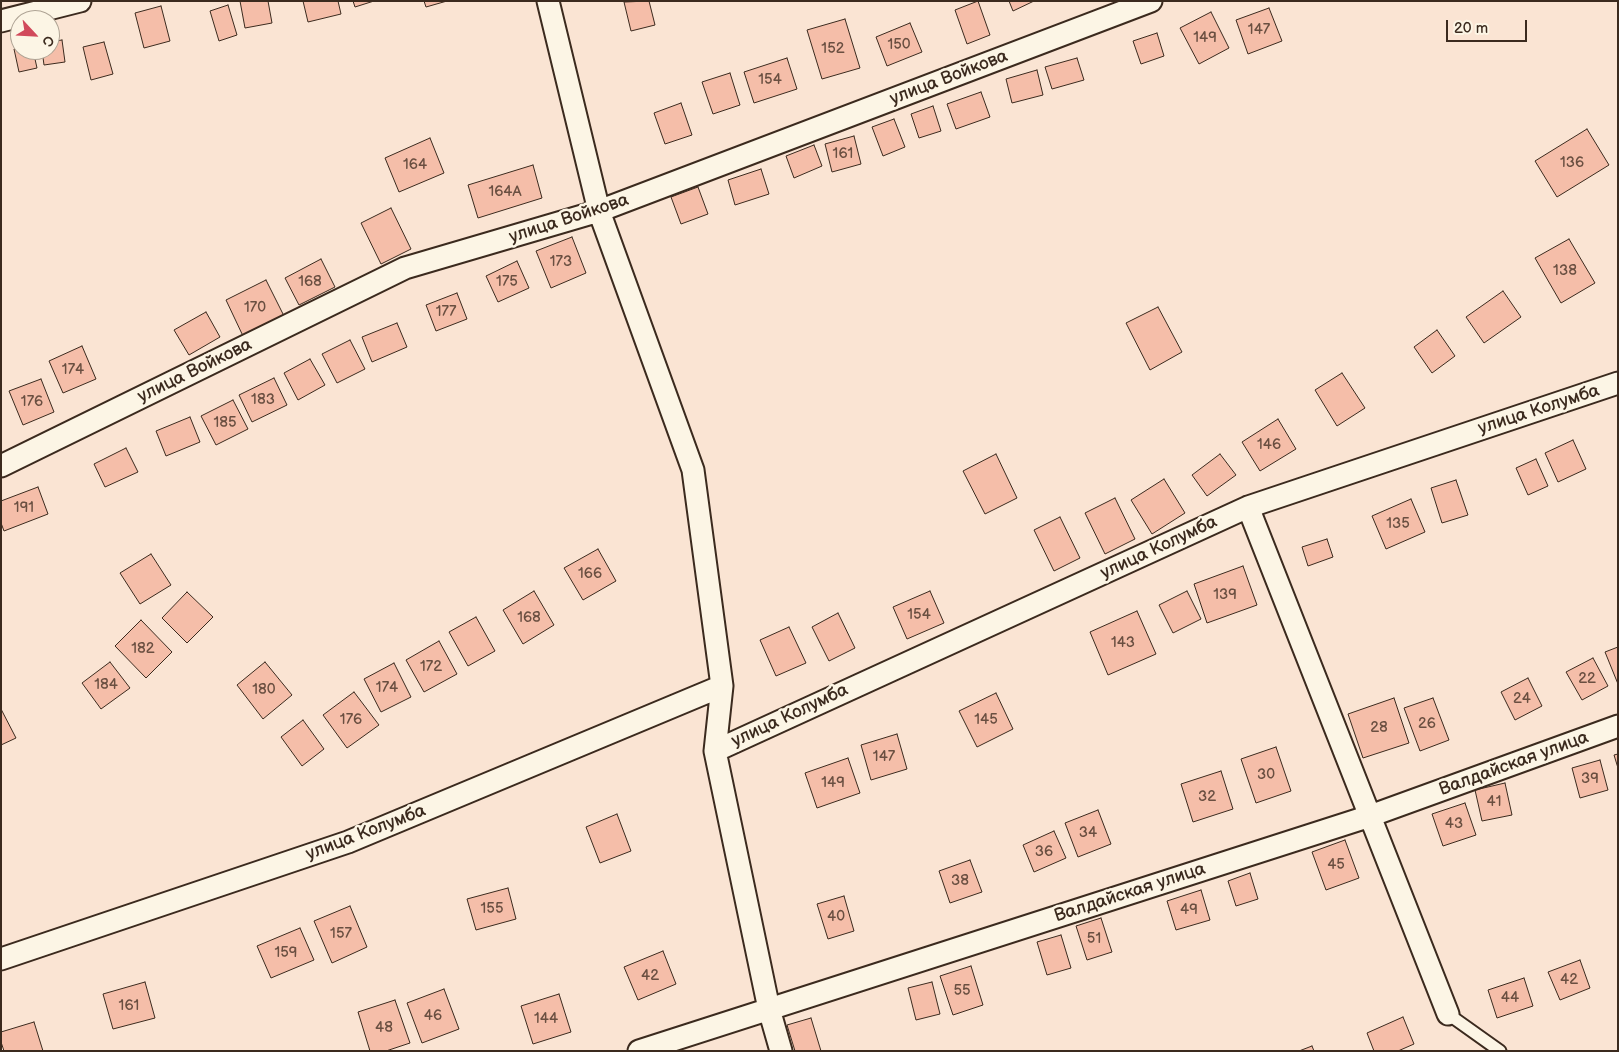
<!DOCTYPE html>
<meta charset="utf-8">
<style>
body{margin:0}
#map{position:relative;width:1619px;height:1052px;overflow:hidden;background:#fae4d3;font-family:"Balsamiq Sans",sans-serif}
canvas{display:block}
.frame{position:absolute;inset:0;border:2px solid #3b2a1e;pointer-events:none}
.north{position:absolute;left:10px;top:10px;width:50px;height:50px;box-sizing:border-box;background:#fcf5e5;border:1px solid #afa495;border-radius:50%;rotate:115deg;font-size:14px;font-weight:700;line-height:20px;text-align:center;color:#3b2a1e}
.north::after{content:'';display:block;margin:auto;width:18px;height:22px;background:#d1495b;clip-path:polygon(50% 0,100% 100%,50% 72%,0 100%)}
.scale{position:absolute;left:1446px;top:20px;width:81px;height:22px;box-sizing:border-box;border:2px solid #3b2a1e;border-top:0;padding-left:6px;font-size:15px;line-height:18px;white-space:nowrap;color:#3b2a1e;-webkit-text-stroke:4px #fcf5e5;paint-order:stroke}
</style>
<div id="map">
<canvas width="1619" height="1052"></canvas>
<div class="frame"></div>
<div class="north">С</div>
<div class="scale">20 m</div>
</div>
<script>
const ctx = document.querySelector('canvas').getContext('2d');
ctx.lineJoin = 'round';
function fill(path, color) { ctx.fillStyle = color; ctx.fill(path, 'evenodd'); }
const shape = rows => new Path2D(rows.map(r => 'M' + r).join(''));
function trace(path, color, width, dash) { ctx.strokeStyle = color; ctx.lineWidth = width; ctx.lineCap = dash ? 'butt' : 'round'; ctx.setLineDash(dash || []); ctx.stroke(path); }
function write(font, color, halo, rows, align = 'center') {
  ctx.font = font + ' "Balsamiq Sans",sans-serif'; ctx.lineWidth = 5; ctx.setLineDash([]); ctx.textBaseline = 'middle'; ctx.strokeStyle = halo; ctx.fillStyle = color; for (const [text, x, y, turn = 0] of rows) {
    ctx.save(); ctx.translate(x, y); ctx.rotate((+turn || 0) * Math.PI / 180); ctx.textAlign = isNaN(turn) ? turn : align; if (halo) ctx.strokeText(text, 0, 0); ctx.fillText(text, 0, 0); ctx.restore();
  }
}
const building = shape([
 [240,1,268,1,272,23,245,28,240,1],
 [303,1,338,1,341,14,308,22,303,1],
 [353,1,374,1,355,7,353,1],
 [424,1,447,1,426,7,424,1],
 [649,1,655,25,631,31,624,2,649,1],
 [978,1,990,35,967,44,955,10,978,1],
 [1009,1,1034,1,1013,11,1009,1],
 [228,5,237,35,219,41,210,11,228,5],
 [161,6,170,41,144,48,135,13,161,6],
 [1269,8,1282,41,1248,54,1236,20,1269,8],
 [1211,12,1229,48,1199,64,1180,28,1211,12],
 [845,19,860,68,822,79,807,30,845,19],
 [910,23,922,52,887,66,876,37,910,23],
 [1157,33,1164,56,1141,64,1133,41,1157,33],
 [62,40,65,62,44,65,42,50,50,50,50,42,62,40],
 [104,42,113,74,91,80,83,47,104,42],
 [20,47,20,50,33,50,37,68,19,72,14,49,20,47],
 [787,58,797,89,754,103,744,72,787,58],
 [1077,58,1084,80,1052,89,1045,67,1077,58],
 [1037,70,1043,95,1012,103,1006,79,1037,70],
 [730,73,740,105,713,114,702,82,730,73],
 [981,92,990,117,956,129,947,104,981,92],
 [681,103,692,135,665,144,654,113,681,103],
 [933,106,941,131,919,138,911,114,933,106],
 [894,119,905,147,883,156,872,127,894,119],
 [1587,129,1609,165,1557,197,1535,161,1587,129],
 [854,136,861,164,832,172,825,144,854,136],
 [430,138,444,173,399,192,385,158,430,138],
 [814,145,822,166,794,178,786,156,814,145],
 [533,165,542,198,478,218,468,185,533,165],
 [761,169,769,194,735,205,728,180,761,169],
 [698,187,708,214,681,224,671,197,698,187],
 [391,208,411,249,381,264,361,223,391,208],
 [572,237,586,273,551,288,536,251,572,237],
 [1569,239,1595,283,1561,303,1535,258,1569,239],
 [321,259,335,287,299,305,285,278,321,259],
 [517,261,529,288,498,302,486,276,517,261],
 [266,280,284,316,243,336,226,300,266,280],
 [1503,291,1521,317,1484,343,1466,317,1503,291],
 [457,293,467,319,436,331,426,305,457,293],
 [1158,307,1182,352,1150,370,1126,323,1158,307],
 [206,312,220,337,189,355,174,330,206,312],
 [397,323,407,347,372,362,362,337,397,323],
 [1437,330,1455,356,1432,373,1414,347,1437,330],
 [350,340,365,369,337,383,322,354,350,340],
 [82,346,96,379,63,393,49,361,82,346],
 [310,359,325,385,298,400,284,373,310,359],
 [1342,373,1365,408,1337,426,1315,390,1342,373],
 [274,378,287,405,252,422,239,395,274,378],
 [41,379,54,412,23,425,9,391,41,379],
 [233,400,248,429,216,445,201,416,233,400],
 [190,417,200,442,166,456,156,431,190,417],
 [1278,419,1296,449,1260,471,1242,442,1278,419],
 [1573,440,1586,469,1558,482,1545,453,1573,440],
 [126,448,138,472,105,487,94,464,126,448],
 [996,454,1017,498,985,514,963,471,996,454],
 [1220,454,1236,475,1207,496,1192,475,1220,454],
 [1536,459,1548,486,1528,495,1516,468,1536,459],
 [1164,479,1185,513,1152,534,1131,500,1164,479],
 [1456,480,1468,515,1442,523,1431,488,1456,480],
 [38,487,48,514,4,531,1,523,1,501,38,487],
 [1115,498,1135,539,1105,554,1085,513,1115,498],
 [1411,499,1425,532,1386,549,1372,516,1411,499],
 [1060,517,1080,558,1054,571,1034,530,1060,517],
 [1327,539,1333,557,1308,566,1302,547,1327,539],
 [598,549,616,581,583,600,564,568,598,549],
 [151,554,171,585,140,604,120,573,151,554],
 [1243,566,1257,605,1207,623,1194,584,1243,566],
 [534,591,554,625,523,644,503,610,534,591],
 [930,591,944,623,907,639,893,607,930,591],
 [1187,591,1201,619,1173,633,1159,605,1187,591],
 [187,592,213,617,187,643,162,618,187,592],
 [1137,611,1156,654,1108,675,1090,632,1137,611],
 [838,613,855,648,829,661,812,627,838,613],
 [476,617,495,651,468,666,449,632,476,617],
 [141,620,172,652,146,678,115,646,141,620],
 [789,627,806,663,776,676,760,640,789,627],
 [439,641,457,674,424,692,406,660,439,641],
 [1618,647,1618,684,1605,652,1618,647],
 [1593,658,1608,686,1582,700,1566,672,1593,658],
 [110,662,130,688,101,709,82,683,110,662],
 [265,662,292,695,263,719,237,685,265,662],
 [394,663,411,697,381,712,364,679,394,663],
 [1528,678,1542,706,1515,720,1501,692,1528,678],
 [354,692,379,725,347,748,323,715,354,692],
 [996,693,1013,729,977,747,959,711,996,693],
 [1394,698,1409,743,1363,758,1348,714,1394,698],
 [1433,698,1449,740,1420,751,1404,708,1433,698],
 [1,709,16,738,1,745,1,709],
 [303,720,324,749,302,766,281,737,303,720],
 [897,734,907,769,871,780,861,745,897,734],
 [1276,747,1291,791,1256,803,1241,759,1276,747],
 [1618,754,1618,768,1614,755,1618,754],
 [848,758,860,793,817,808,805,773,848,758],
 [1600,760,1608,790,1580,798,1572,768,1600,760],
 [1221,771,1233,809,1193,822,1181,784,1221,771],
 [1505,783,1512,815,1482,821,1475,790,1505,783],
 [1465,803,1476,835,1443,846,1432,814,1465,803],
 [1098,810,1111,844,1078,857,1065,823,1098,810],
 [617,814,631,851,600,863,586,827,617,814],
 [1054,831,1066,858,1034,872,1023,845,1054,831],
 [1345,840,1359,878,1326,890,1312,852,1345,840],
 [970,860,982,892,950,903,939,871,970,860],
 [1250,873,1258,899,1236,906,1228,881,1250,873],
 [508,888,516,919,476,930,467,899,508,888],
 [1201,890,1210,920,1176,930,1167,901,1201,890],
 [844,896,854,931,828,939,817,904,844,896],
 [350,906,367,947,332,963,314,921,350,906],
 [1101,918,1112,952,1087,960,1076,926,1101,918],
 [300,928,314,960,271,978,257,946,300,928],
 [1061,935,1071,968,1047,975,1037,942,1061,935],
 [663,951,676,984,638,1000,624,967,663,951],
 [1580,960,1590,988,1560,1000,1548,972,1580,960],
 [971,966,983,1005,953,1015,940,976,971,966],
 [1524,978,1533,1006,1497,1018,1488,990,1524,978],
 [145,982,155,1018,113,1029,103,994,145,982],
 [932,982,940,1014,916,1020,908,988,932,982],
 [444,989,459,1029,422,1043,407,1003,444,989],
 [559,994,571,1032,533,1044,521,1006,559,994],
 [395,1000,410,1043,386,1051,370,1051,358,1012,395,1000],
 [1403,1017,1414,1044,1398,1051,1374,1051,1367,1033,1403,1017],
 [811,1018,821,1051,795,1051,787,1025,811,1018],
 [34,1022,43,1051,4,1051,1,1042,1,1032,34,1022],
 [1312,1046,1314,1051,1299,1051,1312,1046]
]);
const service = shape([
 [1448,1014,1500,1051]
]);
const minor = shape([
 [548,1,599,211,693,470,722,686,715,751,769,1009,781,1051],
 [1,21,80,1],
 [1,466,405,268,599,211,1151,1],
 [1248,507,1448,1014],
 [715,751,1248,507,1618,383],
 [1,959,348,842,722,686],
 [639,1051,1370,816,1618,726]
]);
const numberNames = [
 ["147",1259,30],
 ["149",1205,38],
 ["150",899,45],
 ["152",833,49],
 ["154",770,80],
 ["161",843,154],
 ["136",1572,163],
 ["164",415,165],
 ["164А",505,192],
 ["173",561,262],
 ["138",1565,271],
 ["168",310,282],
 ["175",507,282],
 ["170",255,308],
 ["177",446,312],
 ["174",73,370],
 ["183",263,400],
 ["176",32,402],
 ["185",225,423],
 ["146",1269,445],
 ["191",24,508],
 ["135",1398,524],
 ["166",590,574],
 ["139",1225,595],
 ["154",919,615],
 ["168",529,618],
 ["143",1123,643],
 ["182",143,649],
 ["172",431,667],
 ["22",1587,679],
 ["184",106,685],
 ["174",387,688],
 ["180",264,690],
 ["24",1522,699],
 ["176",351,720],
 ["145",986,720],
 ["26",1427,724],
 ["28",1379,728],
 ["147",884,757],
 ["30",1266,775],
 ["39",1590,779],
 ["149",833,783],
 ["32",1207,797],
 ["41",1494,802],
 ["43",1454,824],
 ["34",1088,833],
 ["36",1044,852],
 ["45",1336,865],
 ["38",960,881],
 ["155",492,909],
 ["49",1189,910],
 ["40",836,917],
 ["157",341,934],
 ["51",1094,939],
 ["159",286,953],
 ["42",650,976],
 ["42",1569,980],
 ["55",962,991],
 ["44",1510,998],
 ["161",129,1006],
 ["46",433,1016],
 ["144",546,1019],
 ["48",384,1028]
];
const streetNames = [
 ["улица Войкова",949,78,-21],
 ["улица Войкова",569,219,-18],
 ["улица Войкова",195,371,-26],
 ["улица Колумба",1539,410,-18],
 ["улица Колумба",1159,548,-25],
 ["улица Колумба",790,716,-25],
 ["Валдайская улица",1514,764,-20],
 ["улица Колумба",366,833,-21],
 ["Валдайская улица",1130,893,-18]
];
fill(building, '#f5bea9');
trace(building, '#3b2a1e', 1);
trace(service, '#3b2a1e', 15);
trace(minor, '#3b2a1e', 25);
trace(service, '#fcf5e5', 11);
trace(minor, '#fcf5e5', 21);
write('15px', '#6a4f41', null, numberNames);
write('18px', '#3b2a1e', '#fcf5e5', streetNames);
</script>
